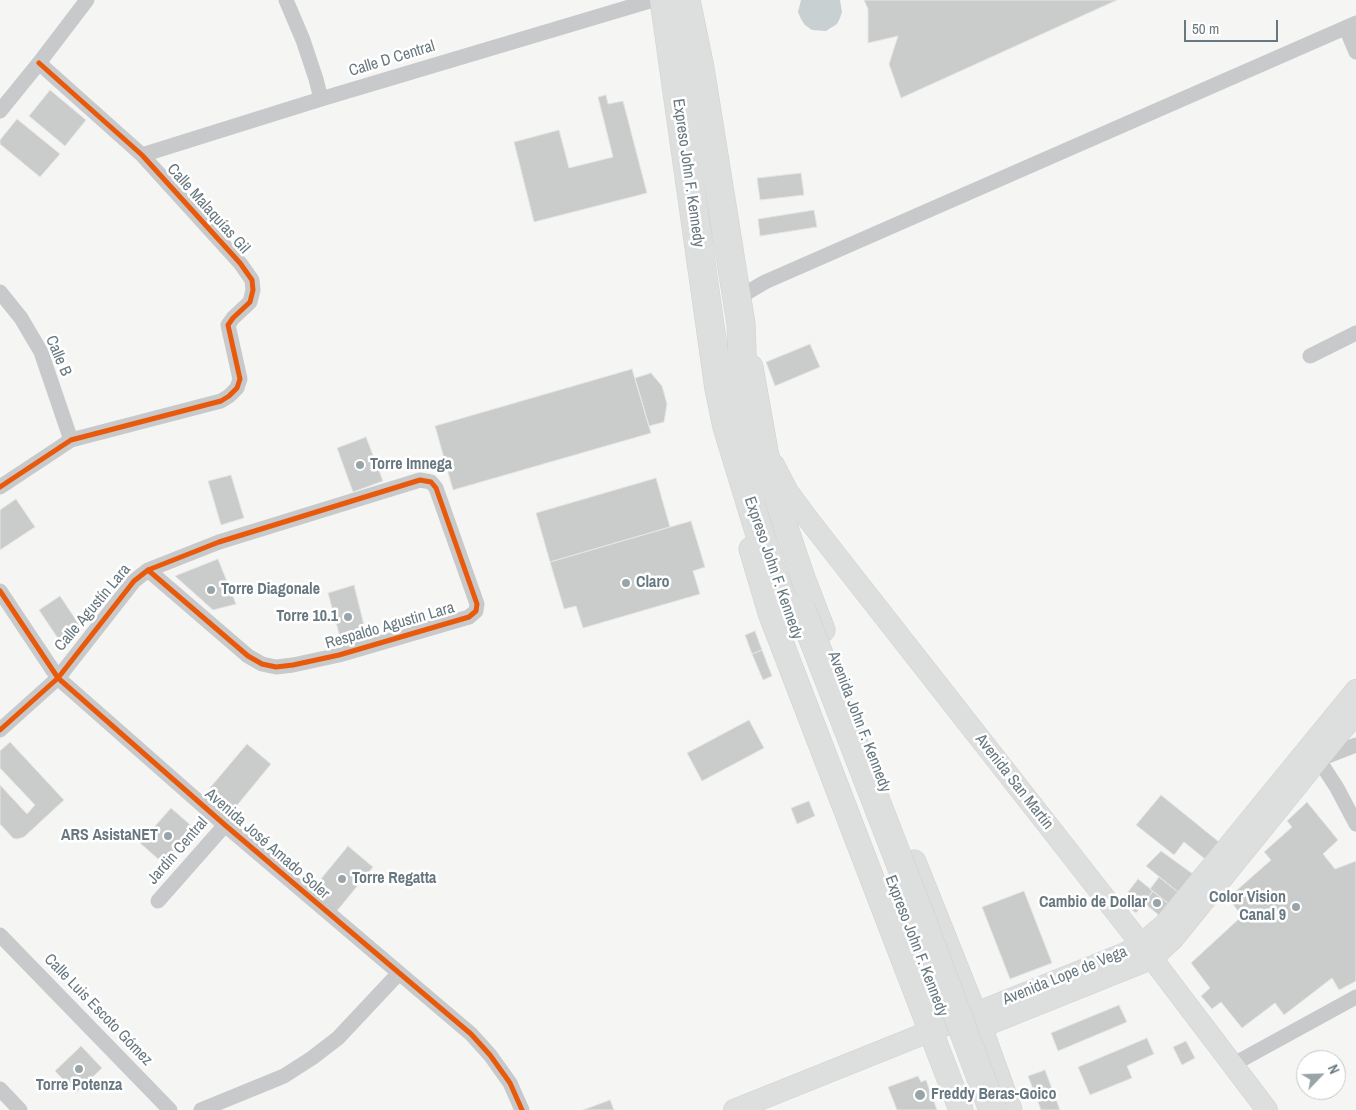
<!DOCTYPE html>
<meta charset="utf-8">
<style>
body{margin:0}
#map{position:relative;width:1356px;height:1110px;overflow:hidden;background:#f5f5f4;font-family:"Archivo Narrow",sans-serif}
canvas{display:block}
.north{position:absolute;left:1296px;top:1050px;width:50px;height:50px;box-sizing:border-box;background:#fff;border:1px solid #c3c9cc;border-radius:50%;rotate:66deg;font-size:14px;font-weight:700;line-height:20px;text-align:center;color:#687880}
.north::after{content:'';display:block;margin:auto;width:18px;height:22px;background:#99a4a9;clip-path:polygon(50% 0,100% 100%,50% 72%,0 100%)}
.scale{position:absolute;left:1184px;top:20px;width:94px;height:22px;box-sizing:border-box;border:2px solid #687880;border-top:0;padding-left:6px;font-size:15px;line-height:18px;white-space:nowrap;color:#687880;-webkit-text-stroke:4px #fff;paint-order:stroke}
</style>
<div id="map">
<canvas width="1356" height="1110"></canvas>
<div class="north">N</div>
<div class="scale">50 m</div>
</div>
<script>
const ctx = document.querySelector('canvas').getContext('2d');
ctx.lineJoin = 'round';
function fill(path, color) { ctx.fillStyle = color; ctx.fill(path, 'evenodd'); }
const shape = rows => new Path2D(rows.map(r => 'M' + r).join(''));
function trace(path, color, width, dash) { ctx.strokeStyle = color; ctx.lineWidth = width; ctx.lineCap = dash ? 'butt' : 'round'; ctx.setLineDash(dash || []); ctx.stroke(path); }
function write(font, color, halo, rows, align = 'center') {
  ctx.font = font + ' "Archivo Narrow",sans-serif'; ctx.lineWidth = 5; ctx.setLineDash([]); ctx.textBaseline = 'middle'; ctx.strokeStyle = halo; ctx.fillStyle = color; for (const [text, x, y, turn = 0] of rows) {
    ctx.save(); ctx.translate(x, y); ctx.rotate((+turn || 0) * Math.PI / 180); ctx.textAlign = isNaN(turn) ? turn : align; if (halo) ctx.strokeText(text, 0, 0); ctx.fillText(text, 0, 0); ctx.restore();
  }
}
const water = shape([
 [801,0,840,0,842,12,840,18,837,24,826,31,812,30,805,25,801,19,798,12]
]);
const building = shape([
 [864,0,1117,0,901,98,889,64,898,36,868,43,868,9,864,0],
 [50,90,86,120,65,146,29,116,50,90],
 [606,95,608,104,623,101,647,193,534,222,514,142,559,130,569,168,613,157,598,97,606,95],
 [17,119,60,154,40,177,0,144,0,140,17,119],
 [801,173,804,195,760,200,757,178,801,173],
 [814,210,817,227,760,236,758,219,814,210],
 [810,344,820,367,775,386,766,362,810,344],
 [632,369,651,433,453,490,435,426,632,369],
 [651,373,662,386,667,404,664,422,649,426,635,378,651,373],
 [366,437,383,481,353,492,337,448,366,437],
 [231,475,244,518,221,525,208,481,231,475],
 [656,478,670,527,550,562,536,513,656,478],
 [16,499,35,527,0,550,0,510,16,499],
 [691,521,705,567,693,571,700,594,583,628,576,606,564,609,550,562,691,521],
 [218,559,236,604,213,610,175,576,218,559],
 [354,585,368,641,343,648,328,593,354,585],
 [60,596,82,629,61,643,39,610,60,596],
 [755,631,762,650,752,654,745,635,755,631],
 [762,650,772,676,763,680,752,654,762,650],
 [749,720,764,748,702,781,687,753,749,720],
 [10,742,64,800,24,837,17,839,13,838,0,824,0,785,27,814,35,805,0,768,0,751,10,742],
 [247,744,271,764,234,809,209,789,247,744],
 [1161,795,1219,842,1205,859,1184,842,1174,855,1136,825,1161,795],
 [809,801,815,816,797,824,791,808,809,801],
 [1307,802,1338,840,1323,854,1335,869,1356,861,1356,981,1339,990,1332,978,1284,1015,1275,1003,1242,1028,1221,1002,1212,1009,1201,996,1210,988,1191,963,1242,916,1228,898,1271,860,1264,852,1292,827,1287,821,1307,802],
 [171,808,195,829,165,865,140,843,171,808],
 [348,846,373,867,336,912,311,891,348,846],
 [1161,851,1193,874,1178,892,1146,866,1161,851],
 [1159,877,1178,892,1169,904,1150,889,1159,877],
 [1138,879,1153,891,1136,913,1121,901,1138,879],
 [1024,891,1052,963,1010,979,982,907,1024,891],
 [1153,891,1169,904,1160,916,1144,903,1153,891],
 [1119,1005,1127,1022,1058,1051,1051,1033,1119,1005],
 [1147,1038,1154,1054,1127,1066,1132,1078,1090,1095,1078,1067,1147,1038],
 [1186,1041,1195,1058,1182,1065,1173,1047,1186,1041],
 [81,1046,102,1068,76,1093,55,1071,81,1046],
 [1045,1070,1060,1110,1041,1110,1028,1076,1045,1070],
 [918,1076,921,1082,926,1080,937,1110,897,1110,888,1087,918,1076],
 [610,1100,614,1110,583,1110,610,1100]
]);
const street = shape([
 [286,0,303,40,316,79,321,99],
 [1346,28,1356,52],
 [0,111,39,63,87,0],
 [142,155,321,99,653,0],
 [0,292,21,318,41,352,71,440],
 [736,299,765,282,1356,23],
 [1310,356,1356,333],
 [0,487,71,440,221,401,229,396,237,388,240,379,228,325,233,318,250,302,253,290,252,280,240,263,142,155,39,63],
 [0,591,58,678,225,825,471,1034,490,1055,510,1083,522,1110],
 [0,730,58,678,134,581,148,570,219,542,420,480,431,482,436,488,477,604,476,611,469,617,339,655,293,665,276,667,262,664,248,656,148,570],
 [1312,753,1319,760,1337,788,1356,824],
 [1320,759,1356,745],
 [158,901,225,825],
 [0,935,170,1110],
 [1232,1065,1356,997],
 [0,1089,20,1110],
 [201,1110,284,1076,312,1058,338,1038,399,973]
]);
const secondary = shape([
 [774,465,788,492,811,523,1141,944,1267,1110],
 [964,1034,1151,959,1173,939,1356,713],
 [734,1110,1123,954,1141,944,1164,925,1356,690]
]);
const primary = shape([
 [751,367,766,451,778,504,803,578,823,630],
 [751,549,770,613,961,1110],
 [914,862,980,1027,1010,1110]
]);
const highway = shape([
 [664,0,719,389,727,427,768,561,787,613],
 [686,0,700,68,741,324,744,407,761,486]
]);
const highwayBridge = shape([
 [801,608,914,899,993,1110]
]);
const cycleway = shape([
 [0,487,71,440,221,401,229,396,237,388,240,379,228,325,233,318,250,302,253,290,252,280,240,263,142,155,39,63],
 [0,591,58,678,225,825,471,1034,490,1055,510,1083,522,1110],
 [0,730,58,678,134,581,148,570,219,542,420,480,431,482,436,488,477,604,476,611,469,617,339,655,293,665,276,667,262,664,248,656,148,570]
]);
const markers = [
 [360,465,5,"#99a4a9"],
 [626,583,5,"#99a4a9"],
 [211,590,5,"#99a4a9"],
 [348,617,5,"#99a4a9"],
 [168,836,5,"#99a4a9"],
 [342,879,5,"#99a4a9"],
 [1157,903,5,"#99a4a9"],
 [1296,907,5,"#99a4a9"],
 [79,1069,5,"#99a4a9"],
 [920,1095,6,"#99a4a9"]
];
const streetNames = [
 ["Calle D Central",392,59,-17],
 ["Expreso John F. Kennedy",688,173,82],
 ["Calle Malaquías Gil",208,209,48],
 ["Calle B",58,356,67],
 ["Expreso John F. Kennedy",773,568,71],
 ["Calle Agustín Lara",93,608,-50],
 ["Respaldo Agustin Lara",390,626,-16],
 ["Avenida John F. Kennedy",859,722,69],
 ["Avenida San Martín",1014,782,52],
 ["Avenida José Amado Soler",267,844,41],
 ["Jardin Central",178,851,-49],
 ["Expreso John F. Kennedy",916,946,69],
 ["Avenida Lope de Vega",1065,976,-22],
 ["Calle Luis Escoto Gómez",98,1010,46]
];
const poiNames = [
 ["Torre Imnega",370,465],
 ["Claro",636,583],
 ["Torre Diagonale",221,590],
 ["Torre 10.1",338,617,"right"],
 ["ARS AsistaNET",158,836,"right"],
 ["Torre Regatta",352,879],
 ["Color Vision",1286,898,"right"],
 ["Canal 9",1286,916,"right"],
 ["Cambio de Dollar",1147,903,"right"],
 ["Torre Potenza",79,1086,"center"],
 ["Freddy Beras-Goico",931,1095]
];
fill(water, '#c8d0d2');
fill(building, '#cacccc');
trace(building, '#e4e4e4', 1);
trace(secondary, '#d1d1d1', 22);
trace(primary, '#d0d1d1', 25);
trace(highway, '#d1d1d1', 29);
trace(street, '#c7c9ca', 15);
trace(secondary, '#dddede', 21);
trace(primary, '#dddede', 24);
trace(highway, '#dddede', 28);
trace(highwayBridge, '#d1d1d1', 29, []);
trace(highwayBridge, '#dddede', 28);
trace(cycleway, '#e8590c', 5);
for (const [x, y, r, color] of markers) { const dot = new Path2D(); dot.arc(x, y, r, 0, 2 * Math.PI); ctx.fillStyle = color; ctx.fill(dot); trace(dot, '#fff', 2); }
write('16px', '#687880', '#fff', streetNames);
write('bold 16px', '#687880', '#fff', poiNames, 'left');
</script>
